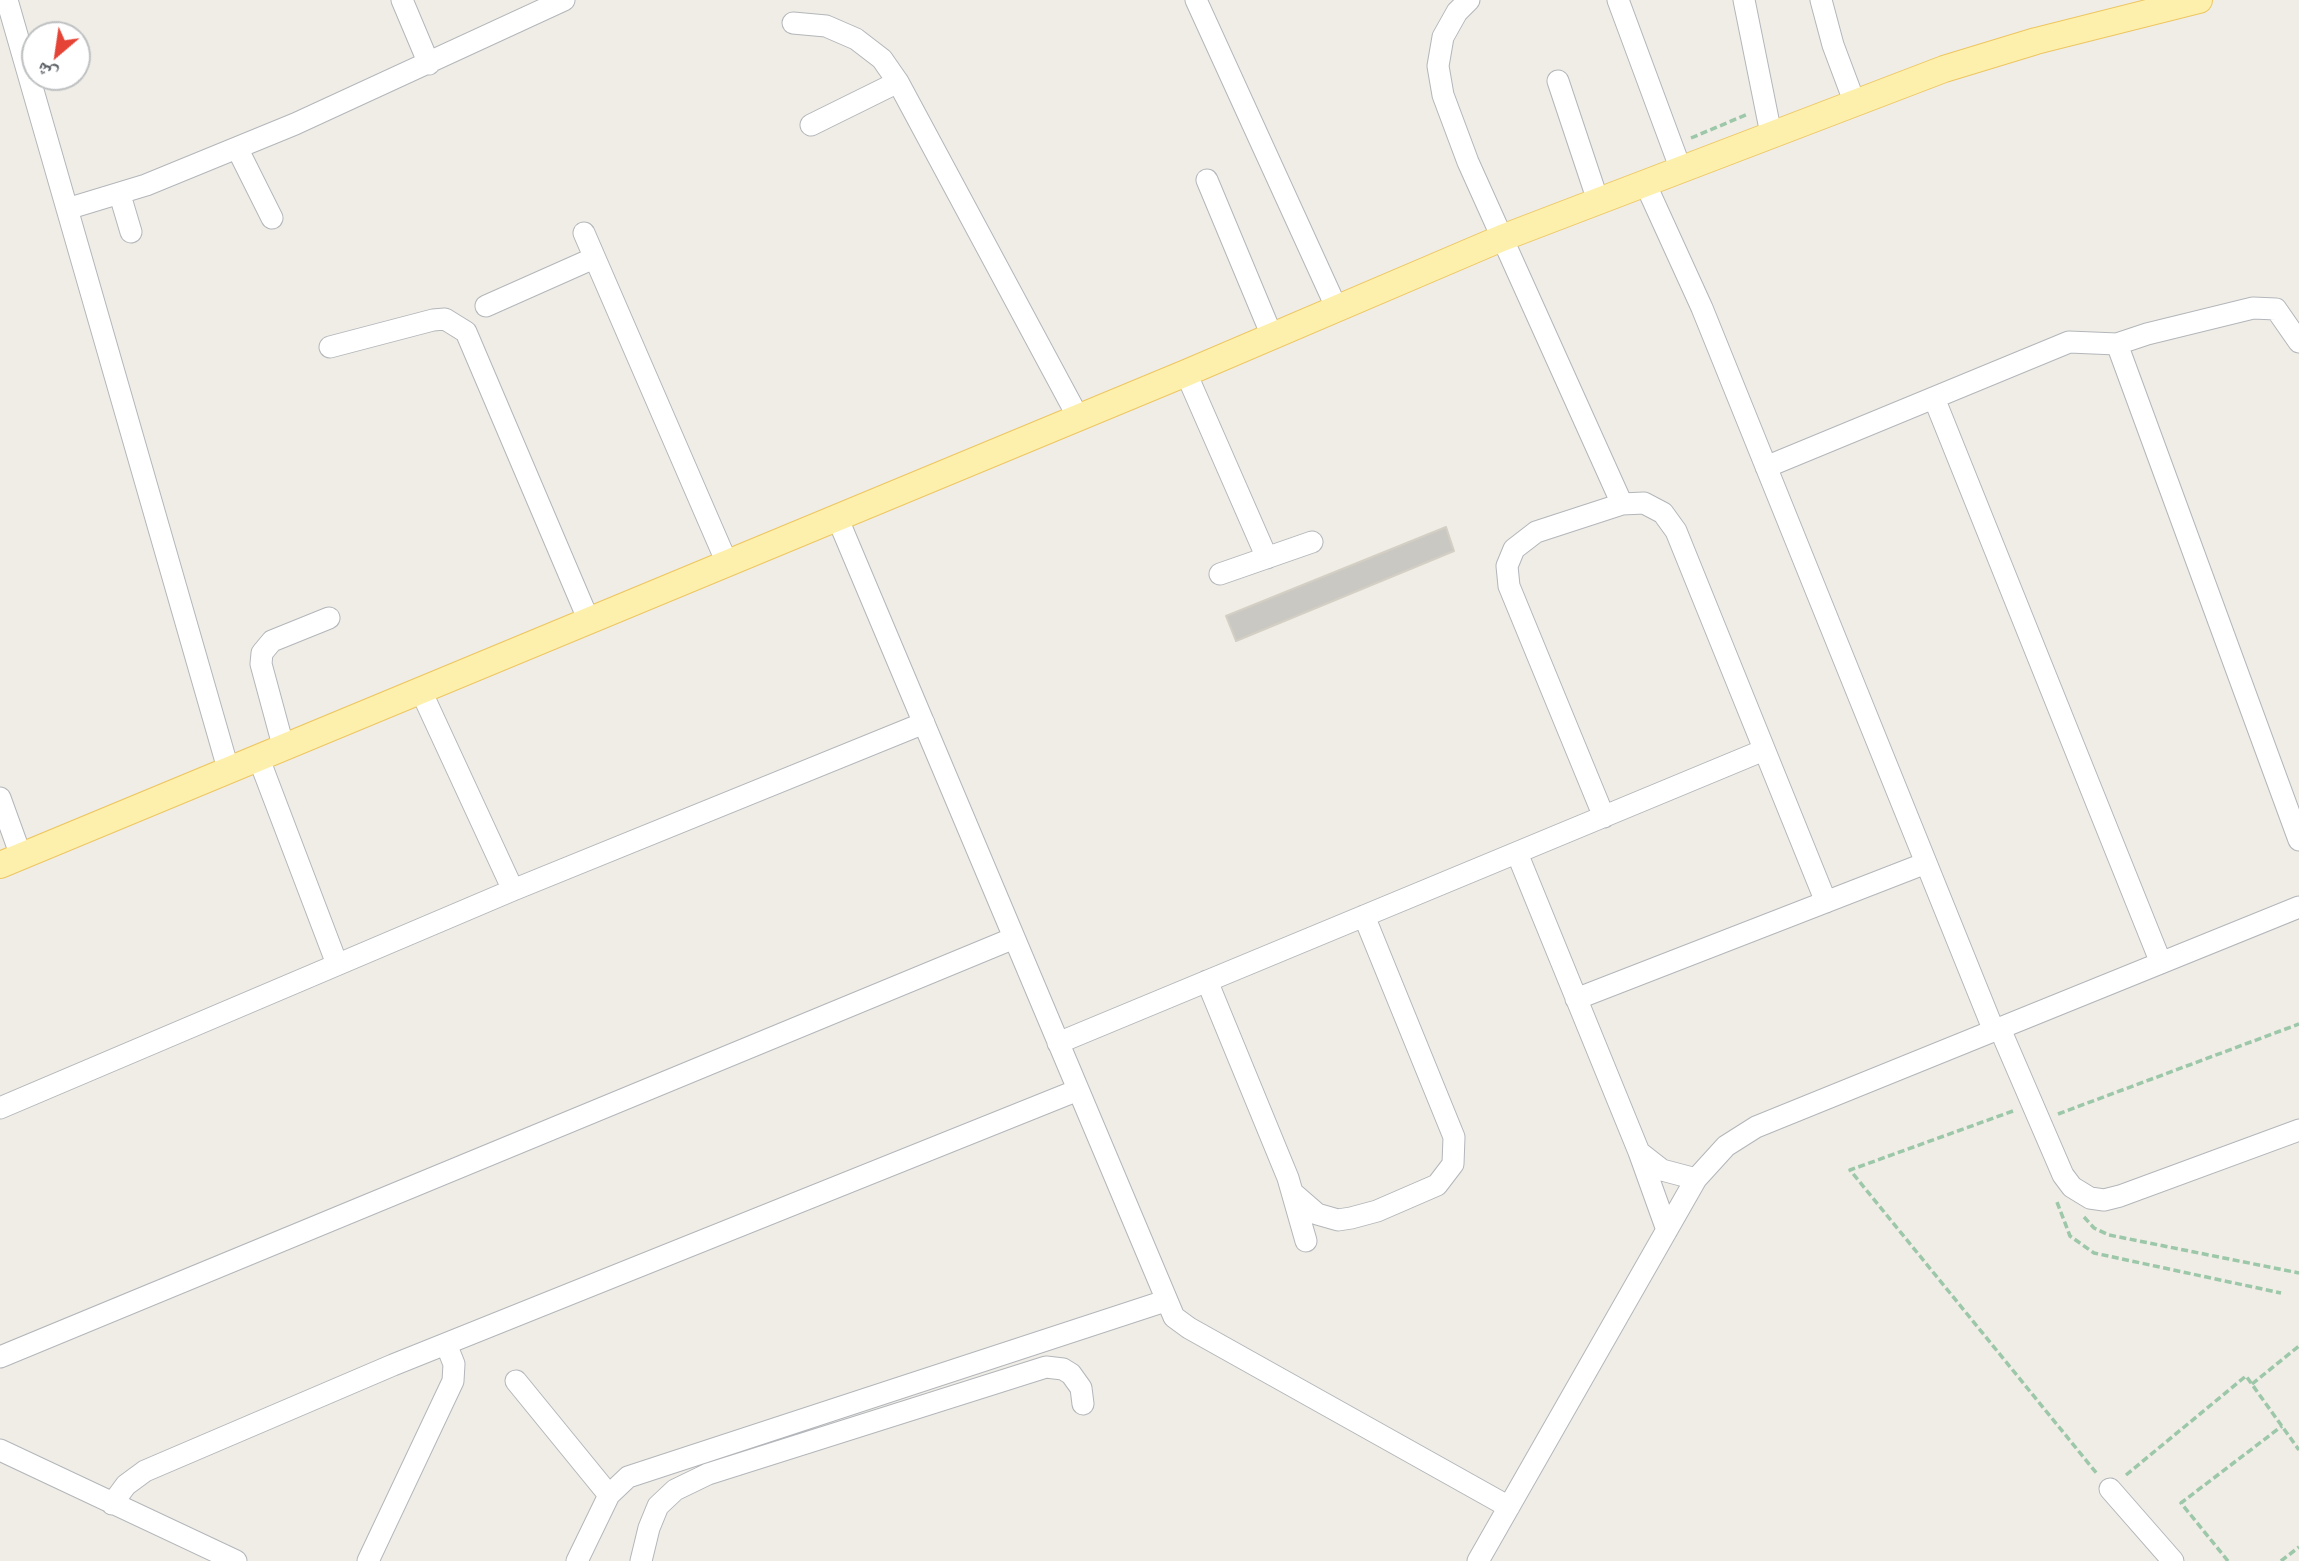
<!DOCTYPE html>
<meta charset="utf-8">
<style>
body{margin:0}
#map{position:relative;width:2299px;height:1561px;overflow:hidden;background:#efede6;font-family:"Noto Sans","Noto Naskh Arabic",sans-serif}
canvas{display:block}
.north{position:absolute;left:21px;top:21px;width:70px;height:70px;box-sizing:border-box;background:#fff;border:2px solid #bec0c2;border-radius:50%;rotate:209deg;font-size:19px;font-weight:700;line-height:28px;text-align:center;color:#5d6166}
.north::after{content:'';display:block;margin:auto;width:24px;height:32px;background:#e54336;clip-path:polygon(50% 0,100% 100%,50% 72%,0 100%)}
</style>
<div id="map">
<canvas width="2299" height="1561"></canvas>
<div class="north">ش</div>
</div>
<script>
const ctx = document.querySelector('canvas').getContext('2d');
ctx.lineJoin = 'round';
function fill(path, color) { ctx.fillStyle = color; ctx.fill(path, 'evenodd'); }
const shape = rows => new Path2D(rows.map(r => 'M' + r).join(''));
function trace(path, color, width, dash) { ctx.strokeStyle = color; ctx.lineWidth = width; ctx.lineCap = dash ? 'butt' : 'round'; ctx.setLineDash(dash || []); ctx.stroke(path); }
const building = shape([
 [1446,527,1454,551,1236,641,1226,616,1446,527]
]);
const path = shape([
 [1691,138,1748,114],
 [2013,1111,1850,1170,2098,1475],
 [2058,1114,2299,1024],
 [2057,1202,2070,1236,2094,1253,2281,1293],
 [2084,1217,2094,1228,2109,1235,2299,1273],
 [2252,1384,2299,1346],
 [2126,1475,2246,1376,2299,1450],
 [2228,1561,2181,1503,2282,1426],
 [2281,1561,2299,1547]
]);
const minor = shape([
 [7,0,229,772],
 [402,0,429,64],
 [1196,0,1337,309],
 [1469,0,1457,12,1443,37,1438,66,1443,95,1468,162,1622,504],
 [1618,0,1681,170],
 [1744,0,1771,134],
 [1821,0,1833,45,1854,101],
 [793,23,826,26,856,39,882,59,898,82,1078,417],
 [1558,81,1598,201],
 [811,125,898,82],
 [237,148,272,218],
 [1207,180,1272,336],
 [1645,183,1702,308,1994,1031],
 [120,195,131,232],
 [67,209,146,185,295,124,564,0],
 [584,233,727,563],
 [486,306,594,258],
 [2117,344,2299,840],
 [330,347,433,320,445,319,466,332,589,621],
 [1186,373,1267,558],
 [1934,398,2161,963],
 [1766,467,2069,342,2117,344,2147,334,2253,308,2276,309,2299,342],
 [837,517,1174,1317,1189,1328,1509,1507],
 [1220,574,1312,542],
 [421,691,513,890],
 [284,749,261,664,262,653,272,641,329,618],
 [259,759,337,964],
 [0,798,21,856],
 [1604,817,1509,586,1507,566,1514,549,1536,532,1622,504,1644,503,1663,513,1676,531,1826,902],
 [1517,853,1639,1152,1667,1230],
 [1207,981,1288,1178,1306,1241],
 [1576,999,1926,863],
 [2000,1029,2063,1175,2072,1187,2090,1198,2104,1200,2120,1196,2299,1130],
 [1058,1043,1764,750],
 [0,1108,513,890,924,723],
 [1639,1152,1662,1170,1696,1179],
 [1294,1194,1317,1214,1338,1220,1351,1218,1377,1211,1437,1185,1453,1164,1454,1137,1364,916],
 [0,1357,1014,938],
 [516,1381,609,1495],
 [0,1450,236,1561],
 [2110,1489,2173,1561],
 [112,1504,126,1485,145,1471,393,1365,1078,1090],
 [368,1561,453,1381,454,1364,446,1344],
 [577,1561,609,1495,628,1477,1165,1301],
 [641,1561,649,1528,658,1506,675,1490,708,1474,1046,1367,1063,1369,1071,1374,1081,1388,1083,1404],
 [1478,1561,1696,1179,1726,1146,1756,1127,2299,907]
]);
const major = shape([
 [0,865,1186,373,1502,238,1944,69,2036,41,2199,0]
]);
fill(building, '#cac8c3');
trace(building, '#d4cfc4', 2);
trace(minor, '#b3b6ba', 23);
trace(major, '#eec660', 28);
trace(path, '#9cc7a8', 3.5, [7, 3.5]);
trace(minor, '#fff', 21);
trace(major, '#fdf0ad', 26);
</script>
